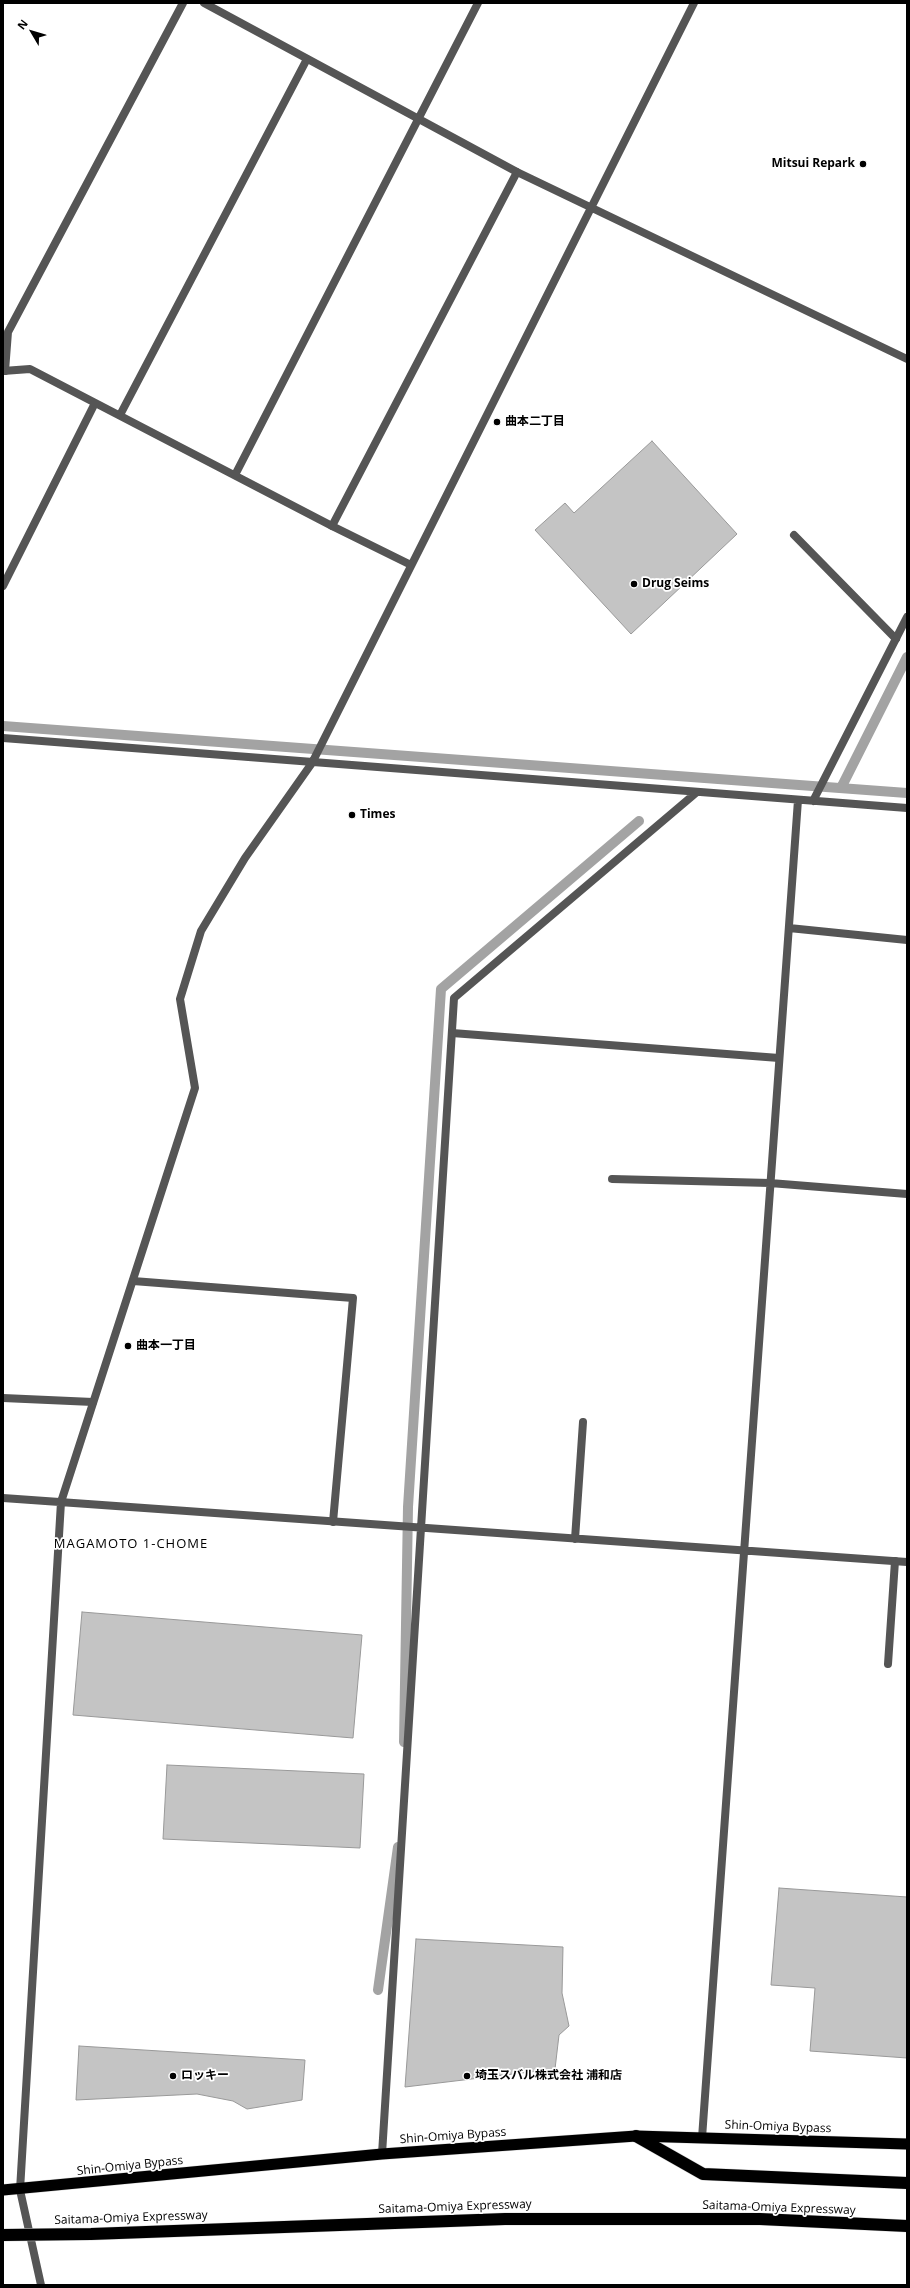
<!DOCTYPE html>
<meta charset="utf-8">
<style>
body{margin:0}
#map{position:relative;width:910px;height:2288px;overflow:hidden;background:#fff;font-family:"Open Sans",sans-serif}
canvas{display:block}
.frame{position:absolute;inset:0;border:4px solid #000;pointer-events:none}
.north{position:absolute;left:12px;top:12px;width:40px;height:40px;-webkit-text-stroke:3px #fff;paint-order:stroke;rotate:308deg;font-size:11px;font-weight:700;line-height:16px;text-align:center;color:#000}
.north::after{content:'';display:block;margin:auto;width:14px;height:18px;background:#000;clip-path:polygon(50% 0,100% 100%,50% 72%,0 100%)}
</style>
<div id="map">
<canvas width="910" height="2288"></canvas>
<div class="frame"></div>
<div class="north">N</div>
</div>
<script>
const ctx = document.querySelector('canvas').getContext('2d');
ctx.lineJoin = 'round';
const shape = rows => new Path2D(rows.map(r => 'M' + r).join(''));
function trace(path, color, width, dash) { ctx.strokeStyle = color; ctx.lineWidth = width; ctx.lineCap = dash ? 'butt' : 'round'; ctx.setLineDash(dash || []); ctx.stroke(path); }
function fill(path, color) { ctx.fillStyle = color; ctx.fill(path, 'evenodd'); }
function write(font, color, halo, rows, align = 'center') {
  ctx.font = font + ' "Open Sans","Noto Sans JP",sans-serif'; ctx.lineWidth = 3.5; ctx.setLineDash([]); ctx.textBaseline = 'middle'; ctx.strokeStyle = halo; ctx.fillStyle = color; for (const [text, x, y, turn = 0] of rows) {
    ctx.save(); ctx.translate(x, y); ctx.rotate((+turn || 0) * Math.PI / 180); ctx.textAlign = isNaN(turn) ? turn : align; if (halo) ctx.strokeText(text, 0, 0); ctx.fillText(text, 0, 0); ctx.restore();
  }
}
const stream = shape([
 [3,726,907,793],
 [841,788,907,657],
 [404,1742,408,1507,441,989,639,821],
 [378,1990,398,1847]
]);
const building = shape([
 [652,441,737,534,631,634,535,530,565,503,574,513,652,441],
 [82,1612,362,1635,353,1738,73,1715,82,1612],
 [167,1765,364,1774,360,1848,163,1839,167,1765],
 [779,1888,907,1897,907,2058,810,2051,815,1988,771,1985,779,1888],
 [416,1939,563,1947,562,1993,569,2026,559,2035,555,2069,405,2087,416,1939],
 [79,2046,305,2060,302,2100,247,2109,233,2101,197,2094,76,2100,79,2046]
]);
const service = shape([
 [5,371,8,332,183,3],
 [120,415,307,59],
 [332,526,517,172],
 [794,535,896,639],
 [452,1033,779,1058],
 [133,1281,353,1298,333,1522],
 [3,1398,93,1402],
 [888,1664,895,1561]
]);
const minor = shape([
 [204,3,517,172,907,359],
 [3,371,30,369,332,526,411,565],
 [235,475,478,3],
 [3,586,95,403],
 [3,738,907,808],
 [813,801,907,617],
 [789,928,907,940],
 [612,1179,770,1183,907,1194],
 [3,1498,907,1562],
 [575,1539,583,1422],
 [702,2138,798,800],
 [382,2154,454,998,697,792],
 [20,2190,61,1502,195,1088,180,999,201,931,245,858,312,763,694,3]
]);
const tertiary = shape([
 [20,2190,41,2285]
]);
const trunk = shape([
 [3,2190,382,2154,636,2136,907,2144]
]);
const motorway = shape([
 [636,2136,703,2174,907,2183]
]);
const motorwayBridge = shape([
 [3,2235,91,2234,505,2219,760,2219,907,2226]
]);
const markers = [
 [863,164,4,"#000"],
 [497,422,4,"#000"],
 [634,584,4,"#000"],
 [352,815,4,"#000"],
 [128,1346,4,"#000"],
 [173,2076,4,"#000"],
 [467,2076,4,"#000"]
];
const poiNames = [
 ["Mitsui Repark",855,164,"right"],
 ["曲本二丁目",505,422],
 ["Drug Seims",642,584],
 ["Times",360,815],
 ["曲本一丁目",136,1346],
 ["ロッキー",181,2076],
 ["埼玉スバル株式会社 浦和店",475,2076]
];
const streetNames = [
 ["Shin-Omiya Bypass",778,2127,2],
 ["Shin-Omiya Bypass",453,2136,-4],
 ["Shin-Omiya Bypass",130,2166,-6],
 ["Saitama-Omiya Expressway",455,2207,-2],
 ["Saitama-Omiya Expressway",779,2208,2],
 ["Saitama-Omiya Expressway",131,2218,-2]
];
const neighbourhoodNames = [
 ["MAGAMOTO 1-CHOME",131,1544]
];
trace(stream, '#a3a3a3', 10);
fill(building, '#c4c4c4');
trace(building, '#999', 1);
trace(trunk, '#dbdbdb', 12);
trace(motorway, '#dbdbdb', 13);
trace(service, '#555', 8);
trace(minor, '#555', 8);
trace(tertiary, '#555', 8);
trace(trunk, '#000', 11);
trace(motorway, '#000', 12);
trace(motorwayBridge, '#dbdbdb', 13, []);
trace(motorwayBridge, '#000', 12);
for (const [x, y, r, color] of markers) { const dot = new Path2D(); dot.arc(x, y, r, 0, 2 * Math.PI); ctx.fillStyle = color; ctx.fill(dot); trace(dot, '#fff', 1.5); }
write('bold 12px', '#000', '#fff', poiNames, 'left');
write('12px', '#000', '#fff', streetNames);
ctx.letterSpacing = '1px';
write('13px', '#000', '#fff', neighbourhoodNames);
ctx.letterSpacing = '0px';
</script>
